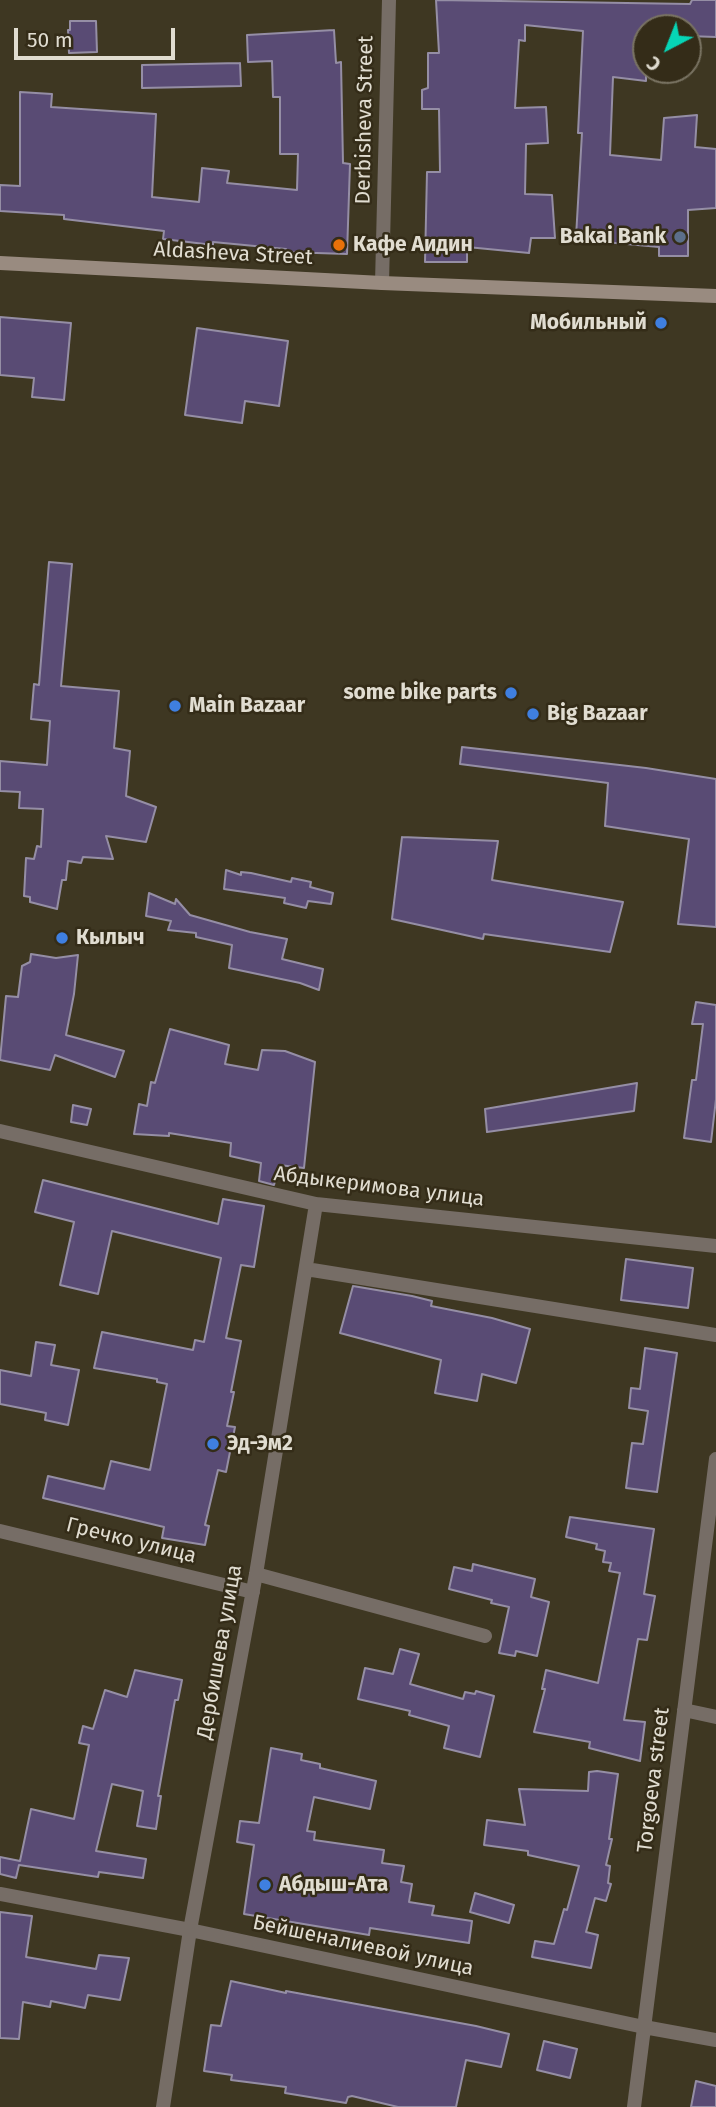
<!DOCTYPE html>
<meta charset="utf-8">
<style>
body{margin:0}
#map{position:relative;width:716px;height:2107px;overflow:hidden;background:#3e3722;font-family:"Fira Sans",sans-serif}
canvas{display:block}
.north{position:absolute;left:632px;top:14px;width:70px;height:70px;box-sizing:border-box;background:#342c18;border:2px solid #797362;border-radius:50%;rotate:222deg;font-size:19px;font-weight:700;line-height:28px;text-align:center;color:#e1ddd1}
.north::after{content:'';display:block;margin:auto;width:24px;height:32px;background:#06d5b6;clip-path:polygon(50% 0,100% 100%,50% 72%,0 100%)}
.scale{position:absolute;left:14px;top:28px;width:161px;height:32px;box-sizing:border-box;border:4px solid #e1ddd1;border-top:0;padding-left:9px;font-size:21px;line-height:24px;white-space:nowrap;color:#e1ddd1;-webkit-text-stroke:5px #342c18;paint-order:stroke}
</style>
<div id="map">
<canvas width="716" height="2107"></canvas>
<div class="north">С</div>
<div class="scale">50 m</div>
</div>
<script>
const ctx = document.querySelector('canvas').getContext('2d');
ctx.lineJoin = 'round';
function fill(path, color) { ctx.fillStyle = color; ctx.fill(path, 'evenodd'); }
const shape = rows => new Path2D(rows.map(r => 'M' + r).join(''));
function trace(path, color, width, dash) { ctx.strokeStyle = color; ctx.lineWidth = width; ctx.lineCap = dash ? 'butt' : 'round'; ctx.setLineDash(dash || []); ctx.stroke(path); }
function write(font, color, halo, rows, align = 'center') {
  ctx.font = font + ' "Fira Sans",sans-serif'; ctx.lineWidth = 5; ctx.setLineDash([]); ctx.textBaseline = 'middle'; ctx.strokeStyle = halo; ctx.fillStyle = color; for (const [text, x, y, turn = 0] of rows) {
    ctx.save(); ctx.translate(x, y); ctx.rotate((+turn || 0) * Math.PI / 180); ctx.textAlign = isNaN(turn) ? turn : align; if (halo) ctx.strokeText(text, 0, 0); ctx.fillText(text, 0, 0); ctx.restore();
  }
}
const building = shape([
 [436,0,690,4,692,0,716,0,716,37,688,36,688,28,646,28,646,81,613,77,610,155,661,160,664,118,697,115,695,147,716,149,716,208,688,210,688,256,659,256,659,247,605,242,606,238,576,237,582,133,578,133,583,31,525,25,525,41,519,40,515,108,546,107,548,143,526,144,525,194,552,195,555,238,531,238,529,253,467,247,467,262,425,262,427,172,440,172,439,109,422,109,422,90,428,88,428,53,439,53,436,0],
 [70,21,96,21,97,52,69,53,68,30,70,30,70,21],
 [334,30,336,63,341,62,343,163,350,164,347,254,286,252,286,249,213,242,213,245,163,239,164,231,64,219,64,215,0,211,0,185,20,186,20,92,52,94,51,107,156,114,152,197,199,202,202,168,229,171,227,183,297,190,298,154,280,154,280,97,273,97,272,61,248,62,247,35,334,30],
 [240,63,241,86,142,88,142,65,240,63],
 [0,317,71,323,64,400,32,397,34,378,0,375,0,317],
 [197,328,288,341,279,406,245,401,242,423,185,415,197,328],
 [49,562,72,564,61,686,119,691,114,748,130,751,126,796,156,807,146,842,106,836,113,859,83,857,81,863,68,861,66,880,62,880,57,909,30,902,30,897,24,896,26,858,34,859,37,846,41,847,43,809,19,808,20,792,0,791,0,761,47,765,50,721,31,719,34,684,39,685,49,562],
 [462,747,646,768,716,779,716,927,678,924,689,839,605,826,608,783,460,764,462,747],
 [402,837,498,841,492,880,623,902,610,952,484,934,483,939,392,919,402,837],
 [226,870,241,875,241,872,251,873,291,882,292,878,311,882,310,887,333,893,331,904,308,901,306,908,284,903,285,898,224,889,226,870],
 [149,893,175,904,176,899,190,915,250,932,287,939,282,959,323,969,319,990,300,983,229,968,232,945,196,937,196,933,168,930,171,921,146,916,149,893],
 [31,954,56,958,78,955,74,994,66,1035,124,1051,115,1077,55,1055,50,1070,0,1060,6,996,18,997,22,966,30,962,31,954],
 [696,1002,716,1005,716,1099,711,1142,684,1138,692,1080,696,1080,703,1024,692,1024,696,1002],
 [170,1029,229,1045,225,1064,258,1070,262,1050,285,1051,315,1062,304,1168,279,1165,274,1185,259,1181,261,1163,230,1156,231,1143,169,1133,169,1136,134,1134,139,1104,147,1106,151,1082,155,1083,170,1029],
 [637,1083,634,1111,487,1132,485,1109,637,1083],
 [73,1105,91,1109,87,1125,71,1122,73,1105],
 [43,1180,218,1224,223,1199,264,1206,254,1267,241,1265,226,1338,241,1341,231,1392,234,1392,227,1426,235,1427,226,1472,218,1470,205,1525,209,1526,205,1545,162,1538,164,1527,43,1498,48,1476,104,1489,111,1461,150,1470,167,1384,157,1382,157,1379,94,1368,102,1332,193,1350,195,1340,204,1342,221,1258,112,1231,98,1294,60,1285,74,1222,35,1212,43,1180],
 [626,1259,693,1268,688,1308,621,1300,626,1259],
 [353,1286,412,1296,432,1301,431,1306,492,1318,530,1329,516,1383,482,1374,477,1401,435,1393,441,1360,340,1333,353,1286],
 [36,1342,55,1345,51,1365,79,1370,68,1425,45,1420,46,1413,0,1404,0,1370,31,1376,36,1342],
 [645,1348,677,1353,657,1492,626,1488,632,1443,643,1444,648,1411,629,1408,631,1388,640,1389,645,1348],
 [570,1517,654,1529,644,1594,655,1596,647,1640,638,1639,624,1720,645,1722,640,1761,589,1748,590,1742,534,1732,545,1689,542,1689,546,1670,598,1683,620,1573,609,1571,611,1563,603,1562,605,1551,596,1549,597,1544,566,1537,570,1517],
 [473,1564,535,1579,531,1597,549,1602,537,1656,516,1651,515,1656,499,1653,509,1607,491,1603,492,1600,449,1589,454,1567,472,1571,473,1564],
 [400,1649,419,1654,410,1684,463,1699,465,1692,475,1694,476,1691,494,1696,480,1757,444,1748,449,1726,409,1715,410,1711,358,1699,365,1668,393,1674,400,1649],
 [135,1670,182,1680,178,1700,175,1700,158,1796,161,1796,156,1829,137,1826,143,1791,112,1784,96,1851,146,1859,143,1878,99,1872,98,1877,19,1865,16,1878,0,1874,0,1857,20,1861,31,1809,74,1819,89,1745,79,1743,83,1726,93,1729,105,1690,127,1697,135,1670],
 [271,1748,302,1754,301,1760,320,1764,320,1768,376,1781,370,1809,314,1797,307,1831,315,1832,314,1840,384,1850,382,1863,404,1866,401,1882,412,1884,409,1902,434,1906,432,1915,472,1921,469,1943,370,1928,369,1935,244,1914,254,1845,237,1842,240,1821,259,1823,271,1748],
 [597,1771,618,1774,609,1839,612,1839,606,1865,610,1866,608,1883,611,1884,606,1901,595,1898,586,1932,598,1935,591,1968,532,1957,535,1941,554,1944,564,1909,567,1910,579,1866,528,1855,528,1851,484,1845,487,1820,525,1825,519,1789,588,1791,589,1772,597,1771],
 [475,1893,514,1905,509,1923,470,1912,475,1893],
 [0,1912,32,1916,26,1957,96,1969,99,1955,129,1958,120,2000,88,1995,85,2008,51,2001,50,2007,23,2002,19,2039,0,2038,0,1912],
 [231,1981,286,1993,286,1991,476,2026,509,2034,501,2067,466,2060,456,2107,398,2107,352,2096,348,2097,346,2103,285,2093,286,2087,231,2080,232,2075,204,2071,211,2025,221,2026,231,1981],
 [544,2041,577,2049,570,2078,537,2070,544,2041],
 [696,2081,716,2086,716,2107,691,2107,696,2081]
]);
const street = shape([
 [382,283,389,0],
 [0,1131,316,1204,716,1246],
 [306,1269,716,1335],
 [0,1531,253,1592],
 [256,1574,485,1636],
 [684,1710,716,1717],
 [0,1894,190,1930,644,2027,716,2040],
 [163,2107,190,1930,256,1574,316,1204],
 [634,2107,716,1459]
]);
const secondary = shape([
 [0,263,382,283,716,296]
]);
const markers = [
 [680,237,7,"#5c6f8a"],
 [339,245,7,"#e8710a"],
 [661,323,7,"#3f7fe0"],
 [511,693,7,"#3f7fe0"],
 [175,706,7,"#3f7fe0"],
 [533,714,7,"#3f7fe0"],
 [62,938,7,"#3f7fe0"],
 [213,1444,7,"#3f7fe0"],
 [265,1885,7,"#3f7fe0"]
];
const streetNames = [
 ["Derbisheva Street",365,120,-89],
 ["Aldasheva Street",233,254,3],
 ["Абдыкеримова улица",379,1187,7],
 ["Гречко улица",131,1541,14],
 ["Дербишева улица",220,1652,-80],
 ["Torgoeva street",654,1780,-83],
 ["Бейшеналиевой улица",363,1946,12]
];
const poiNames = [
 ["Bakai Bank",666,237,"right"],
 ["Кафе Аидин",353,245],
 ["Мобильный",647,323,"right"],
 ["some bike parts",497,693,"right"],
 ["Main Bazaar",189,706],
 ["Big Bazaar",547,714],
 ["Кылыч",76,938],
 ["Эд-Эм2",227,1444],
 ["Абдыш-Ата",279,1885]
];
fill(building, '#594b74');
trace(building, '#958ea5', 2);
trace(street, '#766d66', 14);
trace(secondary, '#998b80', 14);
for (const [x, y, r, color] of markers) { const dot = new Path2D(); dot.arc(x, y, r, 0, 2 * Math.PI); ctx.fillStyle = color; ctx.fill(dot); trace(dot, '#342c18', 2.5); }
write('21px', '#e1ddd1', '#342c18', streetNames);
write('bold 21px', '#e1ddd1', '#342c18', poiNames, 'left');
</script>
